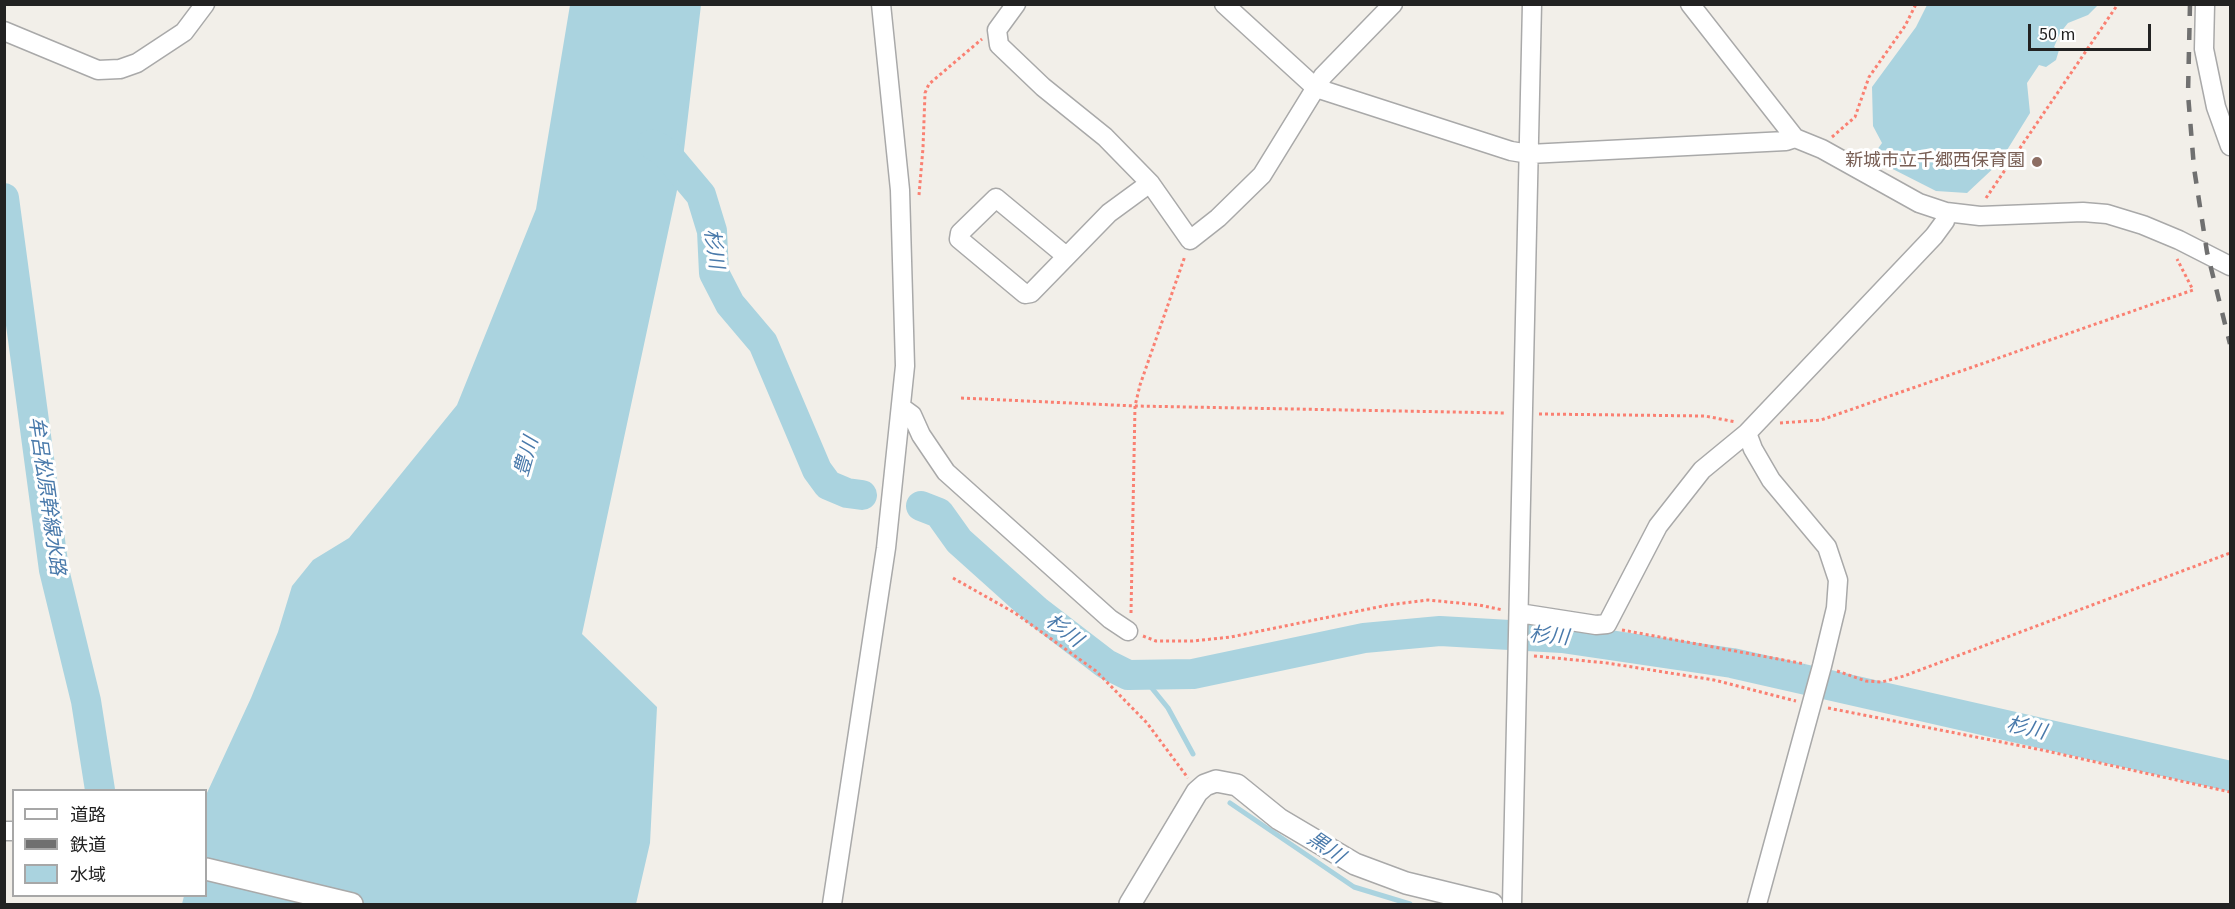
<!DOCTYPE html>
<meta charset="utf-8">
<style>
body{margin:0}
#map{position:relative;width:2235px;height:909px;overflow:hidden;background:#f2efe9;font-family:"Source Sans 3","Noto Sans JP",sans-serif}
canvas{display:block}
.frame{position:absolute;inset:0;border:6px solid #222;pointer-events:none}
.legend{position:absolute;left:12px;top:789px;width:195px;height:108px;box-sizing:border-box;background:#fff;border:2px solid #a7a7a7;margin:0;padding:8px 10px;list-style:none;font-size:18px;color:#222}
.legend li{display:flex;align-items:center;gap:12px;height:30px}
.legend b{width:30px;border:2px solid #a7a7a7}
.scale{position:absolute;left:2028px;top:24px;width:123px;height:27px;box-sizing:border-box;border:3px solid #222;border-top:0;padding-left:8px;font-size:18px;line-height:21px;white-space:nowrap;color:#222;-webkit-text-stroke:4px #fff;paint-order:stroke}
</style>
<div id="map">
<canvas width="2235" height="909"></canvas>
<div class="frame"></div>
<ul class="legend">
<li><b style="height:8px;background:#fff"></b>道路</li>
<li><b style="height:8px;background:#707070"></b>鉄道</li>
<li><b style="height:16px;background:#aad3df"></b>水域</li>
</ul>
<div class="scale">50 m</div>
</div>
<script>
const ctx = document.querySelector('canvas').getContext('2d');
ctx.lineJoin = 'round';
function fill(path, color) { ctx.fillStyle = color; ctx.fill(path, 'evenodd'); }
const shape = rows => new Path2D(rows.map(r => 'M' + r).join(''));
function trace(path, color, width, dash) { ctx.strokeStyle = color; ctx.lineWidth = width; ctx.lineCap = dash ? 'butt' : 'round'; ctx.setLineDash(dash || []); ctx.stroke(path); }
function write(font, color, halo, rows, align = 'center') {
  ctx.font = font + ' "Source Sans 3","Noto Sans JP",sans-serif'; ctx.lineWidth = 6; ctx.setLineDash([]); ctx.textBaseline = 'middle'; ctx.strokeStyle = halo; ctx.fillStyle = color; for (const [text, x, y, turn = 0] of rows) {
    ctx.save(); ctx.translate(x, y); ctx.rotate((+turn || 0) * Math.PI / 180); ctx.textAlign = isNaN(turn) ? turn : align; if (halo) ctx.strokeText(text, 0, 0); ctx.fillText(text, 0, 0); ctx.restore();
  }
}
const water = shape([
 [570,5,701,5,682,167,582,634,657,707,650,843,636,904,182,904,184,896,206,896,206,795,251,698,278,632,292,586,313,560,349,538,457,405,536,209],
 [1927,5,2098,5,2088,15,2068,23,2060,33,2054,47,2059,50,2056,60,2046,67,2039,65,2027,83,2030,113,1999,163,1967,193,1936,191,1871,158,1882,143,1873,126,1872,87,1916,27]
]);
const stream = shape([
 [1142,676,1168,708,1193,754],
 [1230,803,1354,887,1410,904]
]);
const river = shape([
 [652,144,664,151,701,195,712,231,714,273,730,304,763,343,817,470,828,485,847,493,862,495],
 [4,198,54,570,86,701,100,790],
 [921,506,939,513,959,541,1037,611,1106,664,1128,675,1193,674,1364,638,1440,631,1562,638,1732,663,2230,776]
]);
const path = shape([
 [1832,137,1855,117,1869,77,1905,26,1916,4],
 [919,195,923,148,925,93,929,84,982,39],
 [1986,198,2118,4],
 [961,398,1135,406,1505,413],
 [1539,414,1705,416,1736,422],
 [1780,423,1821,420,2193,290,2177,259],
 [953,578,1015,613,1096,671,1147,723,1188,778],
 [1131,613,1135,406,1140,385,1185,256],
 [1622,630,1805,664],
 [1143,636,1156,641,1193,641,1231,637,1388,605,1428,600,1479,605,1503,610],
 [1534,656,1607,663,1714,680,1796,701],
 [1837,671,1866,681,1882,682,1904,676,2230,553],
 [1828,708,2042,750,2230,792]
]);
const minor = shape([
 [1016,4,997,30,999,45,1043,87,1105,137,1150,183,1190,240,1218,218,1262,175,1323,76,1393,4],
 [1224,4,1316,88,1511,151,1529,154,1786,141,1795,138],
 [1690,4,1795,138,1822,149,1919,203,1946,212,1980,216,2083,212,2107,214,2143,225,2179,240,2230,266],
 [2205,4,2204,49,2216,107,2230,146],
 [4,31,98,70,120,69,137,63,184,32,205,4],
 [1066,256,996,198,960,233,959,239,1025,294,1031,293,1109,213,1150,183],
 [901,407,912,415,921,435,946,472,1110,619,1128,631],
 [1747,433,1753,449,1771,480,1827,547,1838,580,1836,608,1822,666,1757,904],
 [1519,613,1596,625,1607,624,1658,526,1702,470,1747,433,1934,236,1945,221,1946,212],
 [4,831,14,831],
 [832,904,886,548,905,366,900,190,881,4],
 [1512,904,1532,4]
]);
const tertiary = shape([
 [206,869,352,904],
 [1130,904,1197,792,1205,785,1216,781,1237,785,1279,819,1355,864,1406,883,1492,904]
]);
const rail = shape([
 [2190,4,2188,94,2194,168,2207,252,2230,344]
]);
const markers = [
 [2037,162,6,"#8d6e63"]
];
const educationNames = [
 ["新城市立千郷西保育園",2025,162]
];
const waterNames = [
 ["杉川",712,249,82],
 ["豊川",528,457,-74],
 ["牟呂松原幹線水路",45,496,82],
 ["杉川",1063,632,37],
 ["杉川",1549,638,5],
 ["杉川",2026,730,13],
 ["黒川",1325,849,34]
];
fill(water, '#aad3df');
trace(stream, '#aad3df', 5);
trace(river, '#aad3df', 30);
trace(minor, '#a9a9a9', 21);
trace(tertiary, '#a9a9a9', 24);
trace(path, '#fa8072', 3, [3, 3]);
trace(minor, '#fff', 18);
trace(tertiary, '#fff', 21);
trace(rail, '#707070', 4.5, [12, 12]);
for (const [x, y, r, color] of markers) { const dot = new Path2D(); dot.arc(x, y, r, 0, 2 * Math.PI); ctx.fillStyle = color; ctx.fill(dot); trace(dot, '#fff', 2); }
write('18px', '#785e54', '#fff', educationNames, 'right');
write('italic 20px', '#4a7aab', '#fff', waterNames);
</script>
